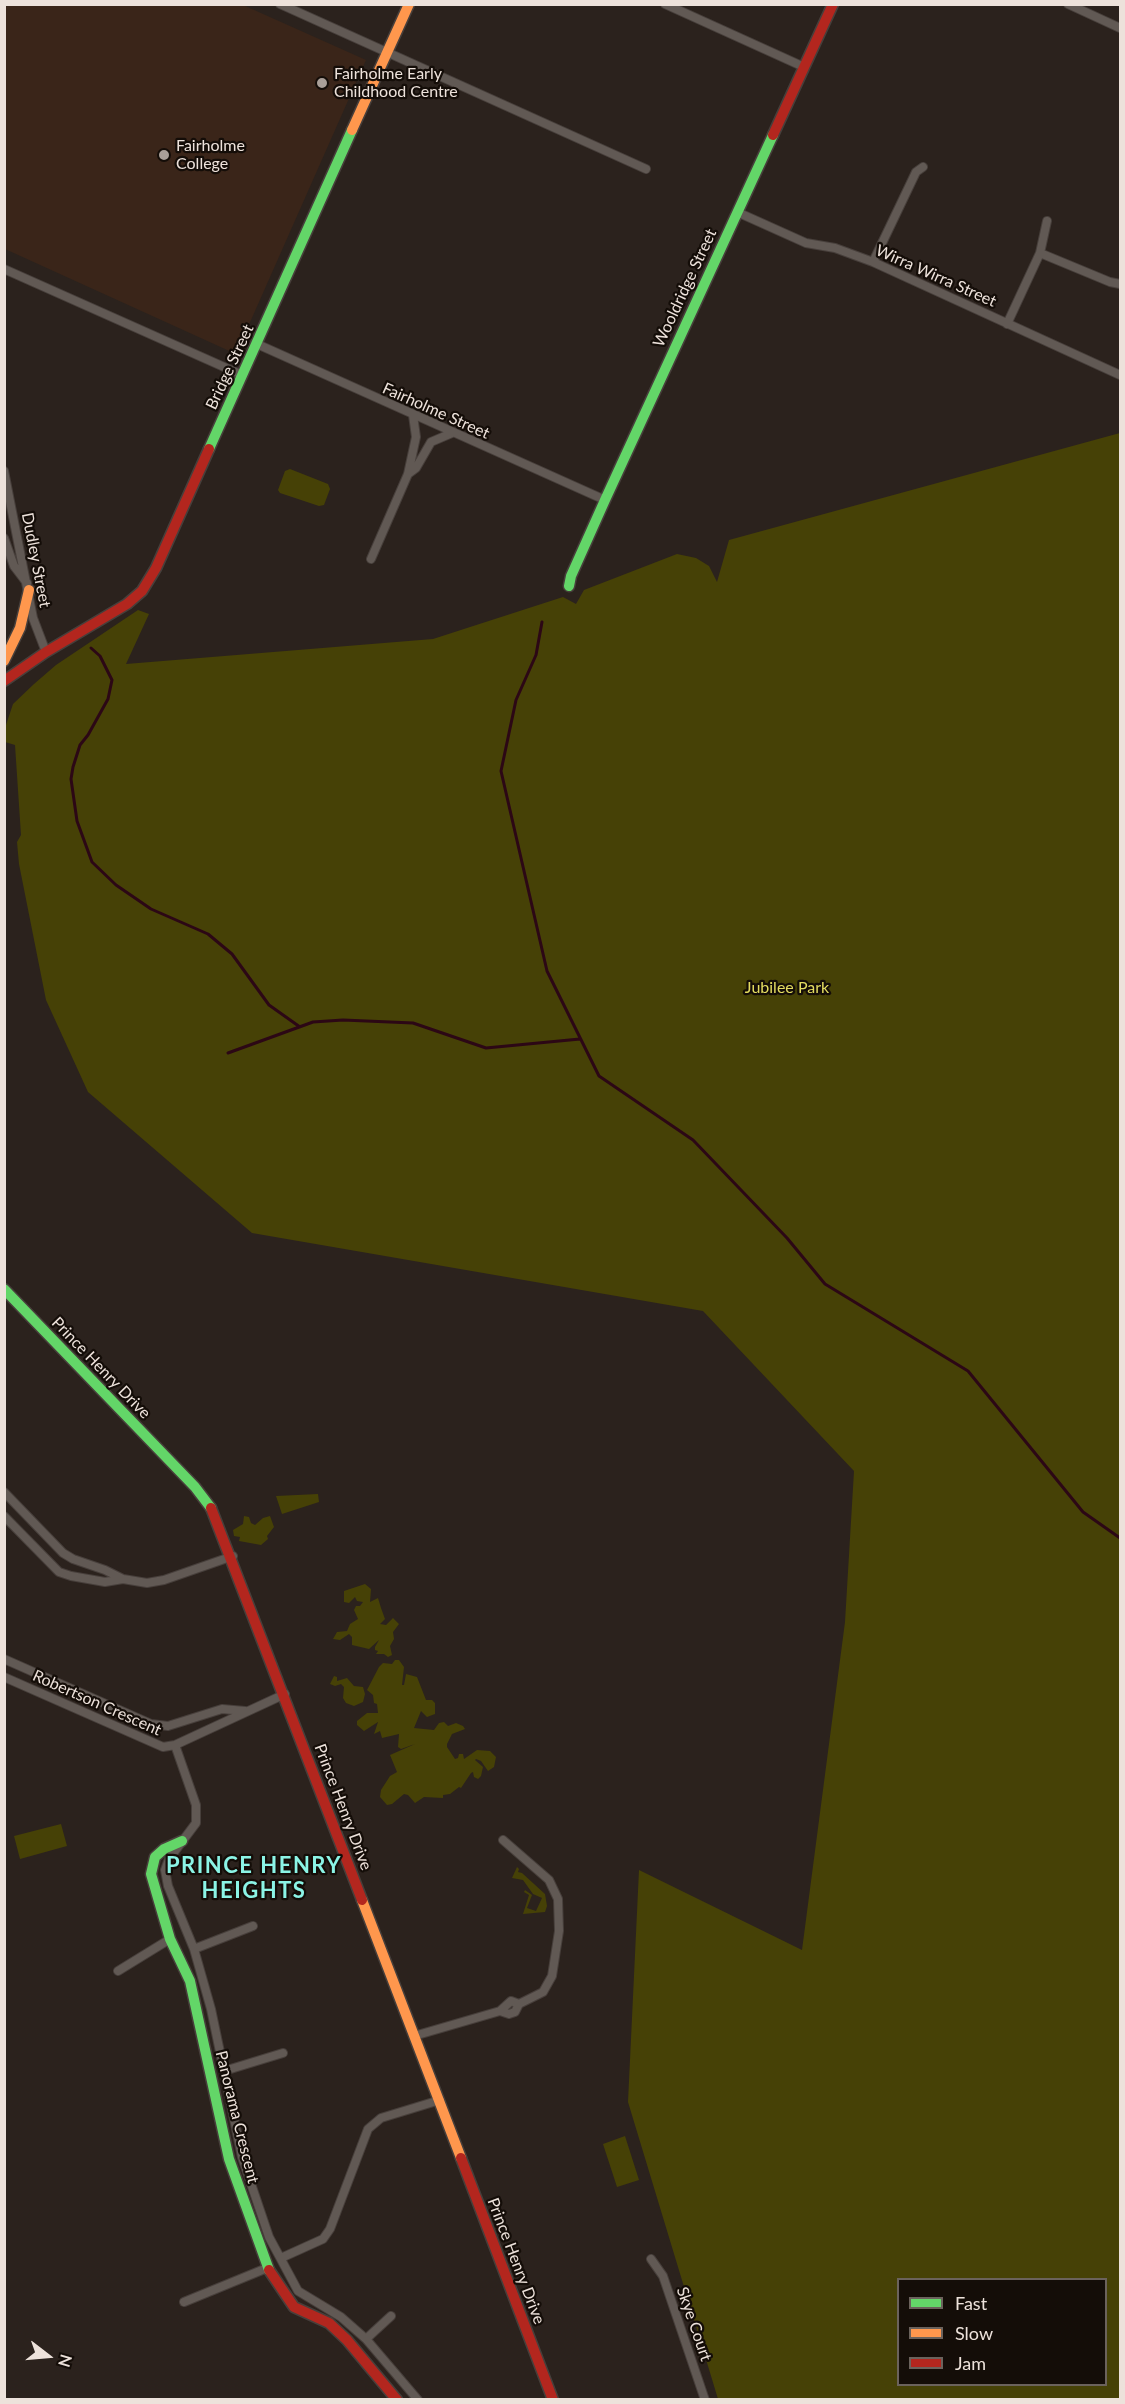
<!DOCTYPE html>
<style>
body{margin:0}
#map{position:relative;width:1125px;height:2404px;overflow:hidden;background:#2b221d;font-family:Lato,sans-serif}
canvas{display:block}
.frame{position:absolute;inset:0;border:6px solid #ede2db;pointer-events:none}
.legend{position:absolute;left:897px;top:2278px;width:210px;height:108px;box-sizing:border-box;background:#140d08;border:2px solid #6b625c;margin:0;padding:8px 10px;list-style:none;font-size:18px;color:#ede2db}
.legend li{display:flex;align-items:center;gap:12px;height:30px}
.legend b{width:30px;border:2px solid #6b625c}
.north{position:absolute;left:18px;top:2326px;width:60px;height:60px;-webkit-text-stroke:4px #140d08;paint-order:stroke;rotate:106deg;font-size:16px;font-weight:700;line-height:24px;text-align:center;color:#ede2db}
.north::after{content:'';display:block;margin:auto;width:21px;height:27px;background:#ede2db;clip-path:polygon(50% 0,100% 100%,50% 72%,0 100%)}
</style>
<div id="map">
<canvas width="1125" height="2404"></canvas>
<div class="frame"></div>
<ul class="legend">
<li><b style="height:8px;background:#63d668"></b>Fast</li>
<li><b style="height:8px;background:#ff974d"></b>Slow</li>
<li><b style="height:8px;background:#b3261e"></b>Jam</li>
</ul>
<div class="north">N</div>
</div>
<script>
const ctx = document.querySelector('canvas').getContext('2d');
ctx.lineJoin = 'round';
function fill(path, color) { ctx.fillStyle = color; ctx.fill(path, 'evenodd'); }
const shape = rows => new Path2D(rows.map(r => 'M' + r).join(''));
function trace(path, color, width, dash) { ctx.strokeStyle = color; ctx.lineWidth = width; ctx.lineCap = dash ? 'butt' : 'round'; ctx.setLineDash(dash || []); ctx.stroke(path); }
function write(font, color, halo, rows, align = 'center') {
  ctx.font = font + ' Lato,sans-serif'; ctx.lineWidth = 4.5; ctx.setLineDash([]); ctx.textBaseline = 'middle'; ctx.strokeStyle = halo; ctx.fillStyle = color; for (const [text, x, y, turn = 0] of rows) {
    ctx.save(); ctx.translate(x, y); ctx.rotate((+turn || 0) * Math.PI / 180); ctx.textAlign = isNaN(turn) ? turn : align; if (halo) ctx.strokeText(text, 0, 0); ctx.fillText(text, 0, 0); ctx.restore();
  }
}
const built = shape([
 [5,4,243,5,366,60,236,354,5,249]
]);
const green = shape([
 [1120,433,1120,2399,718,2399,628,2102,639,1870,802,1950,845,1622,854,1471,703,1311,252,1233,88,1092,46,1000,19,864,17,842,21,835,15,745,5,742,5,728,13,704,34,684,56,665,138,610,149,614,126,664,433,639,563,597,576,604,584,590,677,554,696,558,709,566,717,582,729,540],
 [898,2280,1106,2280,1106,2384,898,2384],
 [290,469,328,484,330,489,324,505,319,506,280,493,278,490,285,471],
 [318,1494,319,1502,282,1514,276,1496],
 [244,1516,249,1517,251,1523,255,1525,263,1518,270,1516,274,1527,267,1536,268,1539,261,1545,239,1541,240,1537,234,1536,233,1530,243,1524],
 [365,1584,371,1589,370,1602,378,1598,381,1608,385,1619,380,1624,386,1625,393,1618,399,1624,393,1632,394,1639,390,1646,392,1655,388,1657,384,1654,376,1654,378,1651,375,1650,375,1647,379,1640,369,1649,352,1645,352,1637,349,1634,340,1640,333,1639,337,1632,347,1631,350,1624,358,1619,354,1610,356,1606,360,1606,363,1602,357,1601,355,1597,349,1603,344,1602,344,1591],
 [395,1660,399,1660,404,1667,402,1685,404,1685,406,1674,417,1677,426,1700,432,1700,435,1703,435,1714,427,1717,421,1711,414,1728,434,1730,439,1723,444,1722,448,1726,456,1723,463,1726,465,1729,452,1734,447,1744,447,1747,455,1759,458,1758,459,1754,463,1754,464,1759,477,1750,490,1751,496,1757,494,1767,488,1771,481,1761,476,1759,475,1760,483,1767,481,1776,478,1779,474,1777,473,1772,471,1773,461,1788,459,1787,450,1794,443,1795,443,1798,424,1797,415,1803,408,1795,404,1794,392,1804,387,1805,380,1797,381,1790,390,1776,397,1772,390,1755,415,1744,401,1749,398,1747,399,1734,382,1738,380,1731,374,1734,378,1722,364,1731,357,1725,357,1721,367,1713,378,1713,377,1704,374,1703,373,1695,367,1690,379,1667,383,1663,392,1664],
 [334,1676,337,1677,337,1681,347,1678,354,1686,363,1687,365,1694,363,1702,354,1706,346,1703,343,1698,344,1687,341,1684,335,1686,330,1684],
 [61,1824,67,1846,20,1859,14,1836],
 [517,1867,519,1869,518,1872,522,1873,545,1894,547,1906,545,1912,523,1914,529,1895,524,1892,525,1890,532,1895,527,1908,536,1911,542,1898,533,1894,523,1880,512,1878],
 [625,2136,639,2180,617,2187,603,2144]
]);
const stream = shape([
 [542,622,536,655,516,700,501,771,547,971,599,1076,693,1140,787,1238,825,1284,968,1371,1083,1512,1120,1538],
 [91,648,100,656,112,680,108,699,88,735,80,745,73,767,71,779,77,821,92,862,116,885,151,909,208,934,232,954,269,1005,300,1027],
 [228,1053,313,1022,343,1020,413,1023,486,1048,580,1039]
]);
const street = shape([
 [280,4,646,169],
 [665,4,804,67],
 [1068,4,1120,28],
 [737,212,806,243,835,248,873,262,1120,375],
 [1040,253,1110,282,1120,284],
 [873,262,916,172,923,167],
 [4,269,242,375],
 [1007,324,1040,253,1047,221],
 [257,344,605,500],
 [4,471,33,618,46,652],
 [408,474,416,468,431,442,452,433],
 [4,538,14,566,27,583],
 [371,559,408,474,416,437,413,415],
 [4,1492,63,1553,73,1559,105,1570,123,1579,147,1583,164,1580,233,1556],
 [4,1516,59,1572,71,1576,105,1582,123,1579],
 [4,1659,151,1724,168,1726,222,1709,245,1711],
 [4,1677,163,1747,175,1745,285,1694],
 [175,1745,196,1805,196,1823,169,1859,165,1870,168,1886,194,1949,211,2009,242,2157,269,2237,298,2291,341,2317,366,2339,418,2400],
 [194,1949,253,1926],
 [118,1971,170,1939],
 [500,2011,511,2001,519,2004],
 [414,2036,500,2011,509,2014,515,2012,519,2004,543,1992,552,1976,559,1931,558,1899,549,1880,503,1840],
 [224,2071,283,2053],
 [281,2258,323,2239,330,2229,368,2129,381,2118,440,2100],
 [651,2259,663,2276,705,2400],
 [184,2302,267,2268],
 [366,2339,391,2316]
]);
const fast = shape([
 [209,449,352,130],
 [569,586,571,576,605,500,773,135],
 [4,1289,195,1487,211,1508],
 [182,1841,164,1849,155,1857,151,1874,170,1939,190,1981,229,2159,269,2270]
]);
const slow = shape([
 [352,130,409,4],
 [4,661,20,628,29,590],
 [362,1900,461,2158]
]);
const jam = shape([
 [773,135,833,4],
 [4,681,46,652,127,604,142,591,156,568,209,449],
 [211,1508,362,1900],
 [461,2158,553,2400],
 [269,2270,294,2307,329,2323,347,2340,397,2400]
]);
const markers = [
 [322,83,6,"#a99f98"],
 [164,155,6,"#a99f98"]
];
const poiNames = [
 ["Fairholme Early",334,74],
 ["Childhood Centre",334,92],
 ["Fairholme",176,146],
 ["College",176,164]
];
const streetNames = [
 ["Wirra Wirra Street",936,276,24],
 ["Wooldridge Street",685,288,-65],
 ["Bridge Street",230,367,-65],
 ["Fairholme Street",436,411,24],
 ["Dudley Street",36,560,79],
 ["Prince Henry Drive",101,1368,46],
 ["Robertson Crescent",97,1703,24],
 ["Prince Henry Drive",343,1807,69],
 ["Panorama Crescent",237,2117,76],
 ["Prince Henry Drive",516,2261,69],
 ["Skye Court",694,2324,71]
];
const parkNames = [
 ["Jubilee Park",787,988]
];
const districtNames = [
 ["PRINCE HENRY",254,1866],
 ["HEIGHTS",254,1891]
];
fill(built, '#3a2519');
fill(green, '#464106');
trace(stream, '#2c0715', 3);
trace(street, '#473f3b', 10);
trace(fast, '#473f3b', 13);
trace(slow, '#473f3b', 13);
trace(jam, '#473f3b', 13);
trace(street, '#615954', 8);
trace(fast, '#63d668', 10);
trace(slow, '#ff974d', 10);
trace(jam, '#b3261e', 10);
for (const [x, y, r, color] of markers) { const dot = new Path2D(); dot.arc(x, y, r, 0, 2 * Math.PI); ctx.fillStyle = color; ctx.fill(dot); trace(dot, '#140d08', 2); }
write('16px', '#ede2db', '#140d08', poiNames, 'left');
write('16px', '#ede2db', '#140d08', streetNames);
write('16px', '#e4dc61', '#140d08', parkNames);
ctx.letterSpacing = '1.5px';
write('bold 22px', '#8bf4e6', '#140d08', districtNames);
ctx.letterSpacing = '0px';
</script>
